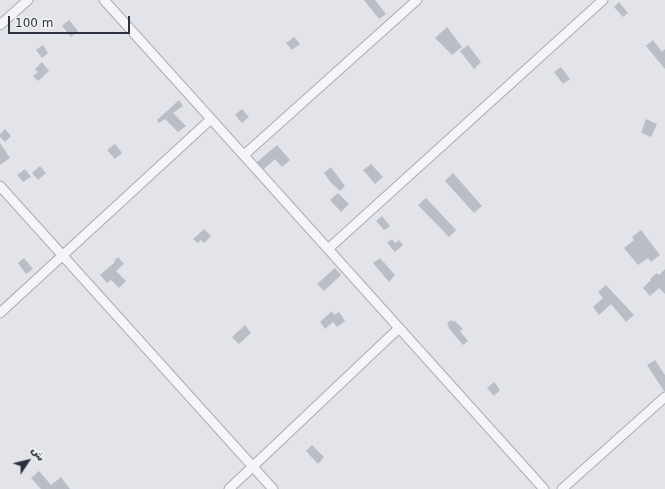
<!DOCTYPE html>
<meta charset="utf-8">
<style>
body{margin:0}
#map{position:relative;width:665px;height:489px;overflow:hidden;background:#e2e4e9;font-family:"DejaVu Sans",Vazirmatn,sans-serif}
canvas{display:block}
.north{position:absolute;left:8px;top:441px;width:40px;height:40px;-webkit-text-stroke:3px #f2f3f7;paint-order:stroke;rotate:55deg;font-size:11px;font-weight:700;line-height:16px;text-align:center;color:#2c313f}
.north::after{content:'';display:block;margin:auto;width:14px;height:18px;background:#2c313f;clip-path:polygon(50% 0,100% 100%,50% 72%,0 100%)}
.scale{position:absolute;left:8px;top:16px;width:122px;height:18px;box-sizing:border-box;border:2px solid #2c313f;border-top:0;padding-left:5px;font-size:12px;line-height:14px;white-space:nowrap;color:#2c313f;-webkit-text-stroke:3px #f2f3f7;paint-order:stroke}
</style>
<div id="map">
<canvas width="665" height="489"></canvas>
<div class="north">ش</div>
<div class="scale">100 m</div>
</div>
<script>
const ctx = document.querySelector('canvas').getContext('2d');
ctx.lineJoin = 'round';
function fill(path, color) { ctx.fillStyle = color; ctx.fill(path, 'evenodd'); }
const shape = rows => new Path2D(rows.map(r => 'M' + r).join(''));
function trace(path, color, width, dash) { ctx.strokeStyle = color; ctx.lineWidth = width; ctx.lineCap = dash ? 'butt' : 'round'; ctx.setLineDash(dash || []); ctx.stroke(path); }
const building = shape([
 [364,0,375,0,386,14,379,19],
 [619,2,628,13,623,17,614,7],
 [69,20,78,31,71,37,62,26],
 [447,27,462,47,452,55,435,38],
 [294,37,300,44,292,50,286,43],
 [653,40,662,52,665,49,665,69,646,46],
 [43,45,48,53,42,58,36,50],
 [468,45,481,62,474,69,460,51],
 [42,62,49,71,38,81,33,76,38,72,35,69],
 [561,67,570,79,563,84,554,72],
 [179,100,183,106,173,113,186,126,178,132,165,119,159,123,157,120],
 [242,109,249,117,242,123,235,115],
 [646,119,657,124,651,137,641,133],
 [5,129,11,136,5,142,0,137,0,134],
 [0,143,10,158,0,165],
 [115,144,122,153,115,159,107,150],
 [277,145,290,160,282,167,275,159,264,169,257,162],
 [371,164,383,177,375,184,363,170],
 [40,166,46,173,38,180,32,173],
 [331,167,345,186,340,191,331,183,324,173],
 [25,169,31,177,23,182,17,175],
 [453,173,482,206,474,213,445,181],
 [338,193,349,204,341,212,330,200],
 [426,198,456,230,449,237,418,205],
 [382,216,390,226,384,230,376,221],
 [204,229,211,236,204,243,201,240,198,243,193,239],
 [641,230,660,255,651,262,648,258,638,265,624,248,634,240,632,237],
 [392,239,395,243,399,240,403,245,395,252,387,243],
 [118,257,124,264,116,271,126,281,119,288,111,280,107,283,100,275,115,262,114,261],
 [24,258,33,269,26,274,18,263],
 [380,258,395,275,389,282,373,263],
 [335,268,341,275,324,291,317,284],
 [665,269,665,294,659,288,650,296,643,288,651,280,650,279,657,273,659,275],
 [606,285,634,315,626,322,611,304,599,315,593,307,603,298,598,292],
 [332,311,334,315,339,312,345,321,337,327,333,322,325,329,320,322],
 [451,320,453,322,455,321,463,329,460,331,468,341,463,345,448,327,449,326,447,323],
 [245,325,251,333,239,344,232,337],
 [655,360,665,375,665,391,664,391,647,365],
 [494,382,500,390,494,396,487,388],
 [312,445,324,457,318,464,306,451],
 [39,471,51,485,61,477,70,489,41,489,31,478]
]);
const street = shape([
 [104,0,544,489],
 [0,25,28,0],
 [244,155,417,0],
 [0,186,273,489],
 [328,249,603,0],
 [0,313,211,119],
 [229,489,399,328],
 [562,489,665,397]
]);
fill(building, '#babdc5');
trace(street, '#a8abb3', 11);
trace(street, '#f5f5f8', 9);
</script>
